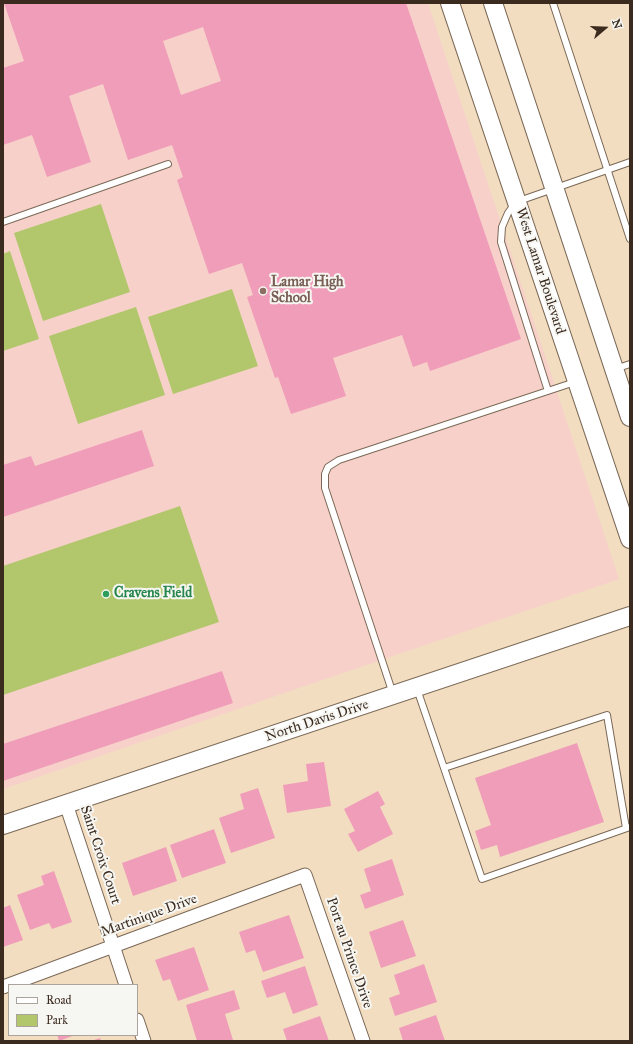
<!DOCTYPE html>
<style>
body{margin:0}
#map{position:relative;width:633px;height:1044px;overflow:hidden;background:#f2ddc0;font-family:"IM FELL Great Primer",serif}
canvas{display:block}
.frame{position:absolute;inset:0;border:4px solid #3b2a1e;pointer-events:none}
.legend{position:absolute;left:8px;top:984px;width:130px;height:52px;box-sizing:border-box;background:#f6f6f2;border:1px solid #aba49d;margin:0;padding:5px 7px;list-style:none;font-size:12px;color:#3b2a1e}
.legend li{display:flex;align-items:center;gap:8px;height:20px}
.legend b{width:20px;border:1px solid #aba49d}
.north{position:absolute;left:585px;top:8px;width:40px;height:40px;-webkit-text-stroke:3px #f6f6f2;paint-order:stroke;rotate:71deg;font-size:11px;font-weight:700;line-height:16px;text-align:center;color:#3b2a1e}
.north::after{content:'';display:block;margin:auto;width:14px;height:18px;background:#3b2a1e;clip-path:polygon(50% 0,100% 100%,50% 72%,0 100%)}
</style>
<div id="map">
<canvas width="633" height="1044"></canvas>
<div class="frame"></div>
<ul class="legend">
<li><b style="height:5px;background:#fff"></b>Road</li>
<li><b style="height:11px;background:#b2c76b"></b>Park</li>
</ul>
<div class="north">N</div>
</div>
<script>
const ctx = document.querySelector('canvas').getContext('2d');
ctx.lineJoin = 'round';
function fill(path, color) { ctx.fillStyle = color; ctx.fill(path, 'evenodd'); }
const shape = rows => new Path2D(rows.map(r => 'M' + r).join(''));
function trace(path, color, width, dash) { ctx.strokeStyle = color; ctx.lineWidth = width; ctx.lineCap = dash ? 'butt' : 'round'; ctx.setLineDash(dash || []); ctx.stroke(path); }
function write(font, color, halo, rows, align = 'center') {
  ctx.font = font + ' "IM FELL Great Primer",serif'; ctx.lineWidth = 4; ctx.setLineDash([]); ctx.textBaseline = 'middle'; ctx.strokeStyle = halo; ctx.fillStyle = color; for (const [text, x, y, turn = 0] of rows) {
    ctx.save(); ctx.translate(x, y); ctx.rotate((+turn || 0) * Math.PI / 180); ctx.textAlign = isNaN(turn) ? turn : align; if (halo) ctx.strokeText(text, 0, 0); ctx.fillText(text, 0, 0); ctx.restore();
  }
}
const built = shape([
 [3,3,428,3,619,579,3,789]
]);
const green = shape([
 [101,204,130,292,43,321,14,233],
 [10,251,39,339,3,351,3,254],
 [232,289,258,366,173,394,148,317],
 [136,307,165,395,78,424,49,336],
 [180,506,219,622,3,695,3,566]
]);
const building = shape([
 [4,3,406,3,521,339,430,371,427,362,413,367,402,335,333,358,346,396,291,414,278,377,275,378,247,297,253,295,242,263,209,274,177,180,183,177,172,145,128,160,103,84,69,96,91,162,47,177,32,135,3,145,3,68,24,61],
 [203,27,221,81,181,95,163,41],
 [142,430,154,466,3,517,3,465,31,456,35,466],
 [222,671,233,703,3,781,3,744],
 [577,743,604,822,500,857,497,845,481,850,475,831,491,825,475,778],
 [324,762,331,806,287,813,283,785,308,781,306,764],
 [258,788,275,838,231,853,219,818,244,809,240,794],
 [378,791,385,804,380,807,393,834,358,852,348,834,355,831,344,809],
 [214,829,226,863,182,878,170,845],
 [166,847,177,881,133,896,122,863],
 [392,859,404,895,365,909,360,895,371,891,364,869],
 [54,871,72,922,52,929,49,923,30,930,17,895,44,885,41,876],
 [10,905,23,940,3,947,3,908],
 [289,915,304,958,263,972,255,950,246,953,239,932],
 [403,920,416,956,381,968,369,932],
 [194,947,209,990,178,1001,170,979,163,981,155,960],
 [424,964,437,1002,395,1016,389,998,400,994,394,975],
 [305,966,318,1005,293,1014,285,992,267,998,261,981],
 [234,990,240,1009,225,1014,233,1040,197,1041,186,1005],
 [436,1015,445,1041,403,1041,399,1028],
 [320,1016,329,1041,287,1041,283,1029],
 [57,1035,75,1035,59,1041],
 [100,1038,101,1041,91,1041]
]);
const lane = shape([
 [553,3,630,239],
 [3,222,168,164],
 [615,369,630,364],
 [548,391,501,242,502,227,508,213,516,202,630,162],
 [417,689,482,879,630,827],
 [393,694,325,488,325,474,328,467,339,460,575,382],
 [444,768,607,715,626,828]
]);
const street = shape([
 [66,804,126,985],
 [3,987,305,875,363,1041],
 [137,1020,144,1041]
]);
const secondary = shape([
 [450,3,630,539],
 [493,3,630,417],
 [3,825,630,616]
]);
const markers = [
 [263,291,4,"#8d6e63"],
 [106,594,4,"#2e9e5b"]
];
const streetNames = [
 ["West Lamar Boulevard",540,271,72],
 ["North Davis Drive",317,721,-18],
 ["Saint Croix Court",100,855,72],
 ["Martinique Drive",149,916,-20],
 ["Port au Prince Drive",349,953,71]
];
const educationNames = [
 ["Lamar High",271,283],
 ["School",271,299]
];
const leisureNames = [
 ["Cravens Field",114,594]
];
fill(built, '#f7d0ca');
fill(green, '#b2c76b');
fill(building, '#f09db9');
trace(lane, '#7b6957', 8);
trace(street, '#7b6957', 15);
trace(secondary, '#7b6957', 20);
trace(lane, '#fff', 6);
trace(street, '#fff', 13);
trace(secondary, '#fff', 18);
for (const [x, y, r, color] of markers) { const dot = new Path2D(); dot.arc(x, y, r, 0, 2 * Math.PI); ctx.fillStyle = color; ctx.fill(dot); trace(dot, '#f6f6f2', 1.5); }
write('14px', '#3b2a1e', '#f6f6f2', streetNames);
write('bold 14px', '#785e54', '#f6f6f2', educationNames, 'left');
write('bold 14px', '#27864d', '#f6f6f2', leisureNames, 'left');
</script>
